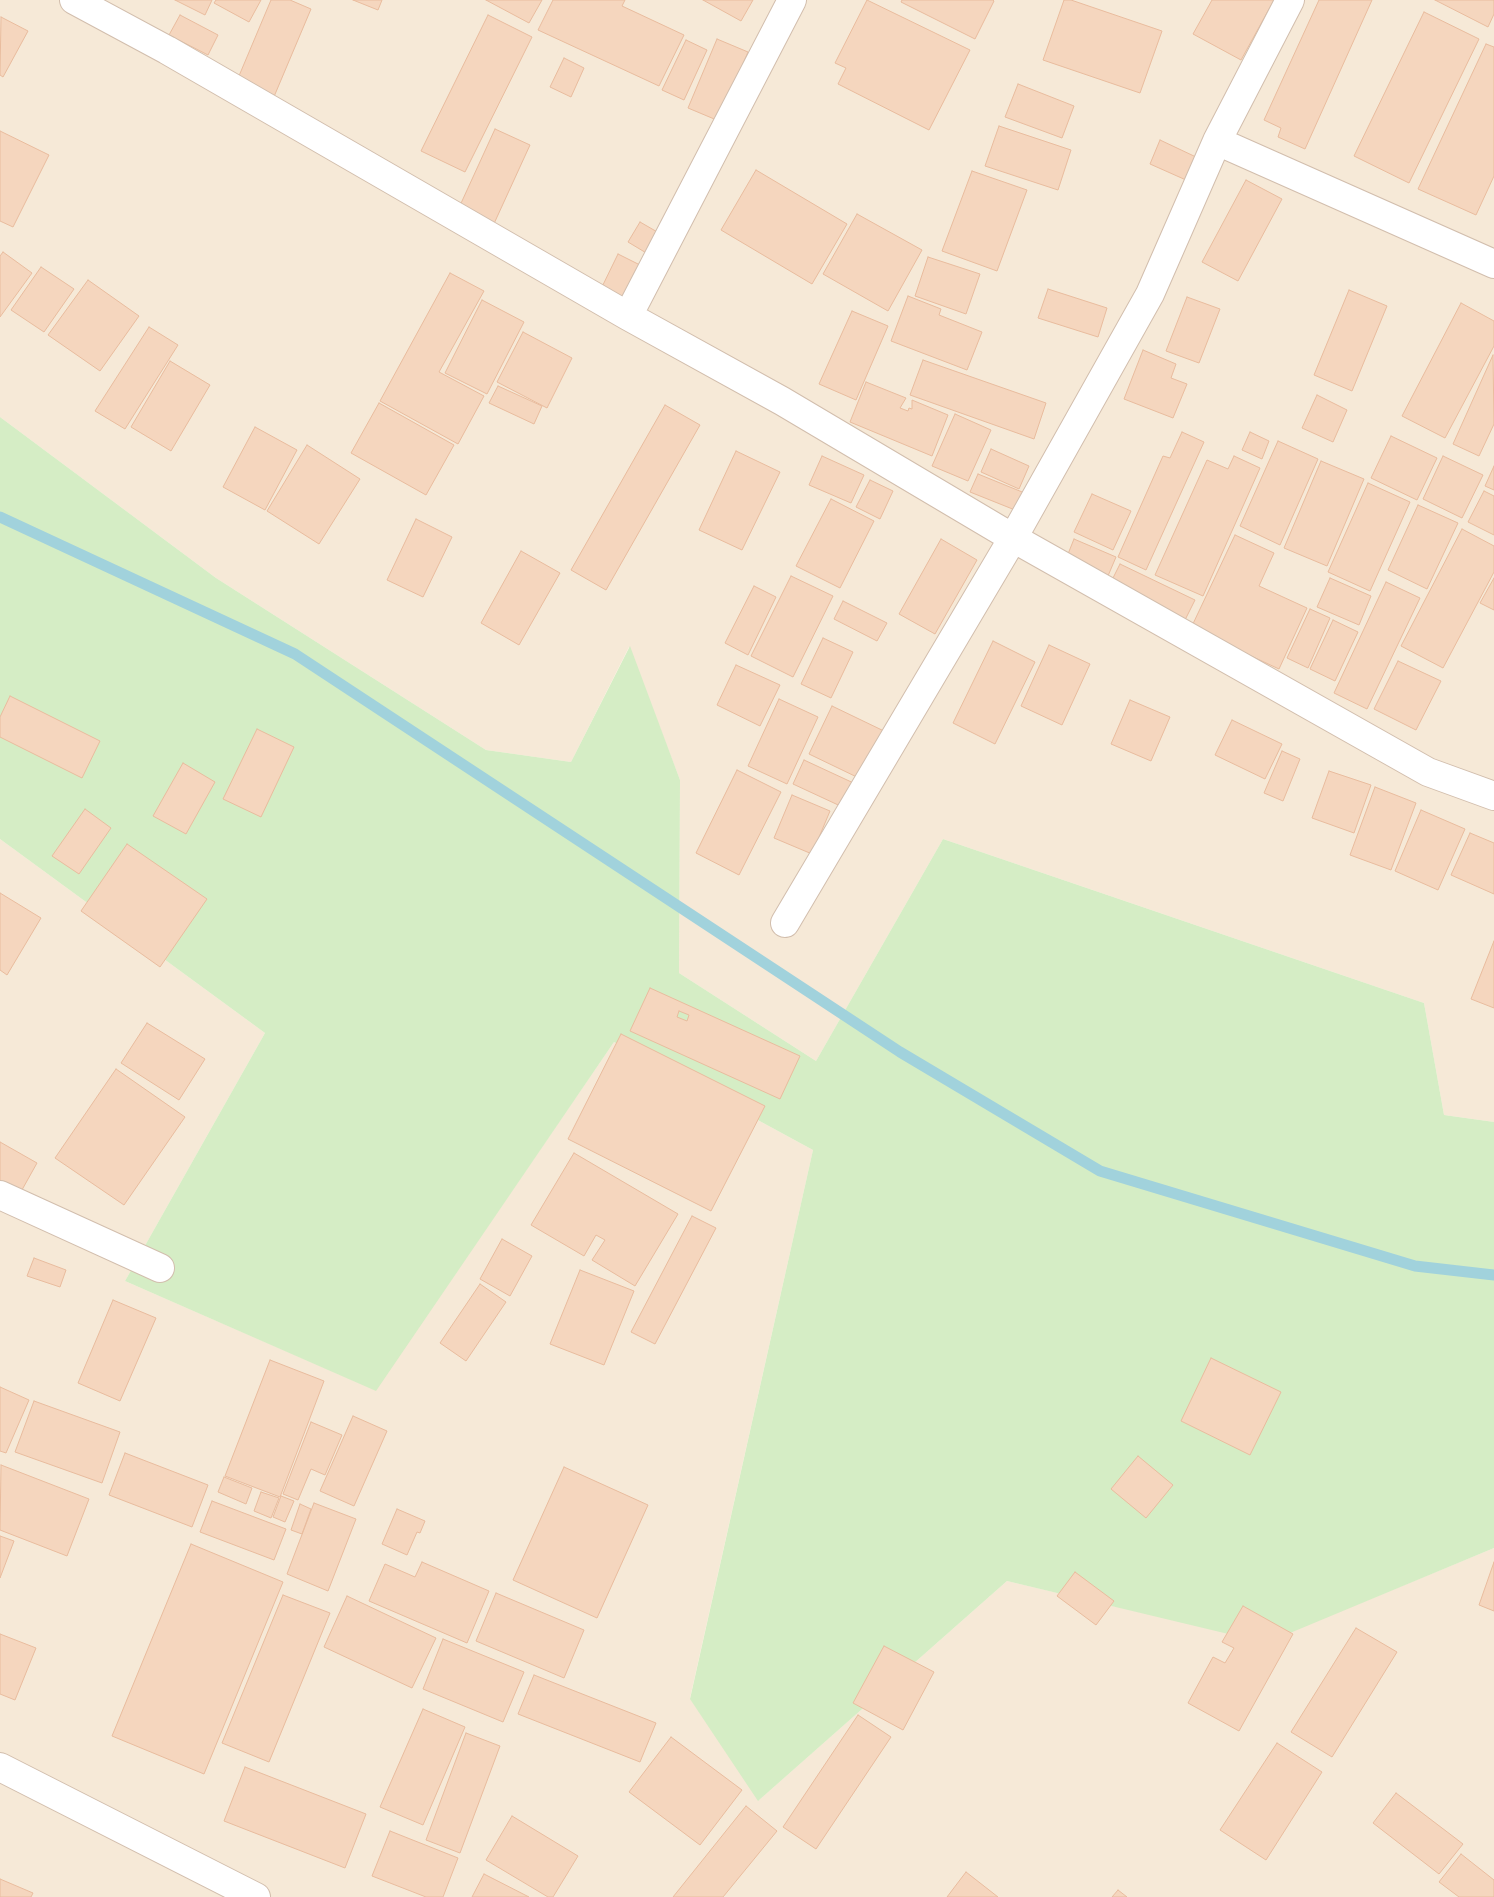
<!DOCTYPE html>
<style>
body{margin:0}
canvas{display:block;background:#fef6e9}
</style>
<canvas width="1494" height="1897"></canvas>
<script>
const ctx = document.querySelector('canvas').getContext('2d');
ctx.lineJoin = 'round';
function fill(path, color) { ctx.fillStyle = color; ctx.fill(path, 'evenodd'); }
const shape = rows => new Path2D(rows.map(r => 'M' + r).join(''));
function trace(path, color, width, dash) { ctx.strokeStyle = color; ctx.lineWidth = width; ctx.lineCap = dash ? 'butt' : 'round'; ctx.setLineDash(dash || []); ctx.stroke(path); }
const residential = shape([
 [0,0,1494,0,1494,1122,1444,1115,1424,1003,943,839,816,1061,679,973,680,780,629,647,571,762,486,750,216,578,0,417],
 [0,839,265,1033,125,1281,375,1390,614,1042,813,1150,690,1698,759,1800,1007,1581,1266,1642,1494,1548,1494,1897,0,1897]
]);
const green = shape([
 [0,417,216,578,486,750,571,762,630,646,680,780,679,973,816,1061,943,839,1424,1003,1444,1115,1494,1122,1494,1548,1266,1643,1007,1581,758,1801,690,1699,813,1150,614,1042,376,1391,125,1281,265,1033,0,839]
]);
const stream = shape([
 [0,517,295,654,900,1052,1100,1171,1415,1266,1494,1275]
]);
const building = shape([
 [175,0,212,0,205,15,175,0],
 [216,0,261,0,249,22,214,3,216,0],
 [271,0,290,0,311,9,273,99,236,83,271,0],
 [353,0,382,0,378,10,353,0],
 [486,0,542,0,529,23,486,0],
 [553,0,625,0,622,6,684,35,659,86,538,30,553,0],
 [703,0,753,0,741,21,703,0],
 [867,0,970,50,929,130,838,84,846,68,835,63,867,0],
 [902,0,993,0,994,1,975,39,901,2,902,0],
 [1064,0,1071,0,1162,31,1140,93,1043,60,1064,0],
 [1212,0,1274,0,1241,60,1193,34,1212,0],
 [1319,0,1372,0,1305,149,1278,137,1281,128,1264,120,1319,0],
 [1435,0,1494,0,1494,14,1488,27,1435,0],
 [1424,12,1479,39,1409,183,1354,156,1424,12],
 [180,15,218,35,208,55,169,35,180,15],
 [488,15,532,37,465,172,421,151,488,15],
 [1,17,28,31,3,77,0,75,1,17],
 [717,39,748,52,719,121,688,108,717,39],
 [686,40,707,50,684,100,662,90,686,40],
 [1486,44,1494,47,1494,176,1476,215,1418,189,1486,44],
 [564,58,584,68,571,97,550,87,564,58],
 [1018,84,1074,106,1062,138,1005,117,1018,84],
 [999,126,1071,150,1058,190,985,166,999,126],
 [495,129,530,145,492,228,457,212,495,129],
 [0,131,49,155,13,227,0,221,0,131],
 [1160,140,1196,157,1186,180,1150,164,1160,140],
 [756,170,847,224,812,284,721,230,756,170],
 [972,171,1027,190,997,271,942,251,972,171],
 [1246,180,1282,199,1238,281,1202,262,1246,180],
 [857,214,922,250,888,311,823,274,857,214],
 [640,222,666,237,653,257,628,242,640,222],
 [3,252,32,273,0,317,0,256,3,252],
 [618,254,642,266,622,305,599,293,618,254],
 [928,257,980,274,966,314,915,296,928,257],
 [41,267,74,289,44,332,11,310,41,267],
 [450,273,484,291,439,372,484,396,458,444,380,401,450,273],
 [88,280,139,316,100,371,48,335,88,280],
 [1048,289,1107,308,1098,337,1038,318,1048,289],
 [1349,290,1387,306,1352,391,1314,375,1349,290],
 [908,296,941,309,939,315,982,332,967,370,891,341,908,296],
 [1187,297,1220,309,1199,363,1166,351,1187,297],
 [482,300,524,322,487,394,445,373,482,300],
 [1461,303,1494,321,1494,346,1445,438,1402,416,1461,303],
 [852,311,888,326,856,400,819,384,852,311],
 [149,327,178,345,125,429,95,411,149,327],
 [523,332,572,358,547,408,497,382,523,332],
 [1143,350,1176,364,1171,378,1187,384,1173,418,1124,399,1143,350],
 [1493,355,1494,424,1479,456,1453,444,1493,355],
 [923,360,1046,403,1034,439,910,395,923,360],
 [170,361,210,385,171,451,131,427,170,361],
 [866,382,906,398,900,408,908,411,909,408,912,409,912,400,948,415,932,456,850,422,866,382],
 [498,386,542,406,534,424,489,403,498,386],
 [1317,395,1347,410,1333,442,1302,428,1317,395],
 [379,403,454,445,426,495,351,453,379,403],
 [665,405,700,425,606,590,571,570,665,405],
 [955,414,991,430,968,481,932,466,955,414],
 [255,427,297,450,265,510,223,487,255,427],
 [1182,432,1204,442,1146,570,1118,557,1163,456,1170,458,1182,432],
 [1250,432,1269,441,1262,459,1242,450,1250,432],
 [1391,436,1437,458,1417,500,1371,478,1391,436],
 [1278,441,1318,459,1280,545,1240,526,1278,441],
 [307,445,360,479,319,544,267,511,307,445],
 [991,449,1029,466,1019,489,981,472,991,449],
 [736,451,780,472,742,550,699,530,736,451],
 [822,456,864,475,851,503,809,485,822,456],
 [1234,456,1260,468,1203,596,1155,575,1207,460,1228,469,1234,456],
 [1443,456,1483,475,1462,518,1423,499,1443,456],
 [1321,461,1364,479,1327,566,1284,548,1321,461],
 [1494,466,1494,490,1485,486,1494,466],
 [978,474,1032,496,1025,514,970,492,978,474],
 [870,480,893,491,880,519,856,507,870,480],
 [1368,483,1410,502,1370,591,1328,572,1368,483],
 [1484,491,1494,496,1494,535,1468,522,1484,491],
 [1092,494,1131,511,1113,550,1074,532,1092,494],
 [831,499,874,521,840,588,796,566,831,499],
 [1418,505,1458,523,1427,589,1388,570,1418,505],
 [416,519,452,537,423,597,387,580,416,519],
 [1462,529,1494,546,1494,572,1443,668,1401,646,1462,529],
 [1235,535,1274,553,1259,586,1307,608,1279,669,1191,628,1235,535],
 [941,539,977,560,935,634,899,614,941,539],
 [1074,539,1116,557,1105,583,1064,564,1074,539],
 [521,551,560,573,519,645,481,623,521,551],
 [1120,564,1195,600,1183,624,1108,588,1120,564],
 [791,576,833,596,793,677,751,656,791,576],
 [1330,578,1371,596,1359,625,1317,607,1330,578],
 [1494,578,1494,610,1480,603,1494,578],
 [1386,582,1420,598,1367,709,1334,693,1386,582],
 [754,586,776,597,748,655,725,643,754,586],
 [843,601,887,623,877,641,834,619,843,601],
 [1310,609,1330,618,1308,668,1287,658,1310,609],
 [1333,620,1358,632,1335,681,1310,669,1333,620],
 [823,638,853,652,831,698,801,684,823,638],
 [993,641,1035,662,995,744,953,723,993,641],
 [1049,645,1090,664,1062,725,1021,706,1049,645],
 [1398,661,1441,681,1416,730,1374,709,1398,661],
 [736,665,780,685,760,726,717,705,736,665],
 [10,696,100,741,82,778,0,737,0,717,10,696],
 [779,699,818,717,787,784,748,766,779,699],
 [1130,700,1170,717,1151,761,1111,744,1130,700],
 [832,706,886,732,863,780,809,754,832,706],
 [1232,720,1282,744,1265,779,1215,755,1232,720],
 [257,729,294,747,261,817,223,799,257,729],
 [1282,751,1300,759,1283,801,1264,793,1282,751],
 [804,760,860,786,849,810,793,784,804,760],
 [183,763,215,782,186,834,153,816,183,763],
 [737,770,781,792,739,875,696,853,737,770],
 [1329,771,1371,785,1354,833,1312,818,1329,771],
 [1375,787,1416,803,1391,870,1350,855,1375,787],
 [792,795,830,811,812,854,774,838,792,795],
 [85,809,111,828,79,874,52,856,85,809],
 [1421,810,1465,829,1438,890,1395,871,1421,810],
 [1470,833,1494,843,1494,894,1451,875,1470,833],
 [127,844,207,899,160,967,81,911,127,844],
 [0,893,41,918,7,975,0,970,0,893],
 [1494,941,1494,1008,1471,999,1494,941],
 [650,988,800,1056,780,1099,630,1031,650,988],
 [679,1011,689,1015,687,1021,677,1017,679,1011],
 [147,1023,205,1059,179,1100,121,1063,147,1023],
 [621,1034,765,1106,711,1211,568,1139,621,1034],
 [116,1069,185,1117,124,1205,55,1158,116,1069],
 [0,1142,37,1163,18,1197,0,1186,0,1142],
 [574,1153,678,1214,635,1286,592,1260,605,1240,596,1235,584,1256,531,1225,574,1153],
 [692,1216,716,1228,655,1344,631,1332,692,1216],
 [502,1239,532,1256,510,1296,480,1279,502,1239],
 [34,1258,66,1270,60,1287,27,1276,34,1258],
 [580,1270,634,1291,604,1365,550,1344,580,1270],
 [480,1284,506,1302,466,1361,440,1343,480,1284],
 [113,1300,156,1318,120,1401,78,1383,113,1300],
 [1211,1358,1281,1392,1250,1455,1181,1421,1211,1358],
 [270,1360,324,1381,280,1497,225,1476,270,1360],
 [0,1387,29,1400,6,1453,0,1451,0,1387],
 [34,1401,120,1432,102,1483,15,1452,34,1401],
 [353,1416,387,1431,354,1506,320,1491,353,1416],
 [311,1422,342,1435,325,1475,311,1469,298,1500,283,1494,311,1422],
 [125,1453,208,1485,192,1527,109,1495,125,1453],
 [1138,1456,1173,1485,1146,1518,1111,1489,1138,1456],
 [1,1465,89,1499,67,1556,0,1530,1,1465],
 [564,1467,648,1505,597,1618,513,1580,564,1467],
 [224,1477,252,1488,246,1504,218,1492,224,1477],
 [261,1492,279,1498,271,1518,254,1511,261,1492],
 [281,1496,294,1501,285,1522,273,1517,281,1496],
 [212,1501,286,1529,274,1560,200,1532,212,1501],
 [314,1503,356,1519,328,1591,287,1574,314,1503],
 [300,1504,311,1509,302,1534,291,1530,300,1504],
 [397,1509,425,1521,420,1533,417,1532,407,1555,382,1544,397,1509],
 [0,1536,14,1541,0,1578,0,1536],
 [191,1544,283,1582,204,1774,112,1736,191,1544],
 [422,1562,489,1591,467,1643,369,1601,385,1564,415,1577,422,1562],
 [1494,1562,1494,1611,1479,1605,1494,1562],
 [1075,1572,1114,1601,1096,1625,1057,1596,1075,1572],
 [496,1593,584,1630,564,1678,476,1641,496,1593],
 [283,1595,330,1613,269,1762,222,1743,283,1595],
 [347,1596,436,1638,412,1688,324,1647,347,1596],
 [1243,1606,1293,1634,1239,1731,1188,1703,1213,1657,1225,1663,1234,1648,1222,1642,1243,1606],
 [1356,1628,1397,1652,1332,1757,1291,1732,1356,1628],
 [0,1634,36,1648,15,1700,0,1694,0,1634],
 [443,1639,524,1672,503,1722,423,1689,443,1639],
 [884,1646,934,1672,903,1730,853,1703,884,1646],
 [534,1675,656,1723,640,1762,518,1714,534,1675],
 [423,1709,465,1727,423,1825,380,1807,423,1709],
 [858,1715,891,1737,816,1849,783,1827,858,1715],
 [466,1733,500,1746,460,1853,426,1840,466,1733],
 [671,1737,742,1790,700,1845,629,1792,671,1737],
 [1277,1743,1322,1772,1266,1860,1220,1830,1277,1743],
 [245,1767,366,1814,345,1868,224,1821,245,1767],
 [1396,1793,1463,1844,1439,1874,1373,1823,1396,1793],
 [746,1806,777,1831,723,1897,673,1897,746,1806],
 [512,1816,578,1856,553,1897,548,1897,486,1860,512,1816],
 [390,1831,458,1858,443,1897,426,1897,372,1876,390,1831],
 [1461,1854,1494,1880,1494,1897,1459,1897,1439,1882,1461,1854],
 [966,1872,998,1897,947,1897,966,1872],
 [484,1874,529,1897,472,1897,484,1874],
 [0,1879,33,1893,31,1897,0,1897,0,1879],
 [1118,1890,1127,1897,1112,1897,1118,1890]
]);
const minor = shape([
 [74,0,167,50,628,316,782,401,1013,538,1428,772,1494,796],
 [1217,141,1494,264],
 [628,316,792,0],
 [785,923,1013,538,1150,294,1217,141,1290,0],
 [0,1195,160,1268],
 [0,1767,256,1897]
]);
fill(residential, '#f6e9d7');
fill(green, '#d5edc5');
trace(stream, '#a1d2dc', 11);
fill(building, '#f5d6be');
trace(building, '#e9bc9e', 1);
trace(minor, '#d2bead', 30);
trace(minor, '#fff', 28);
</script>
